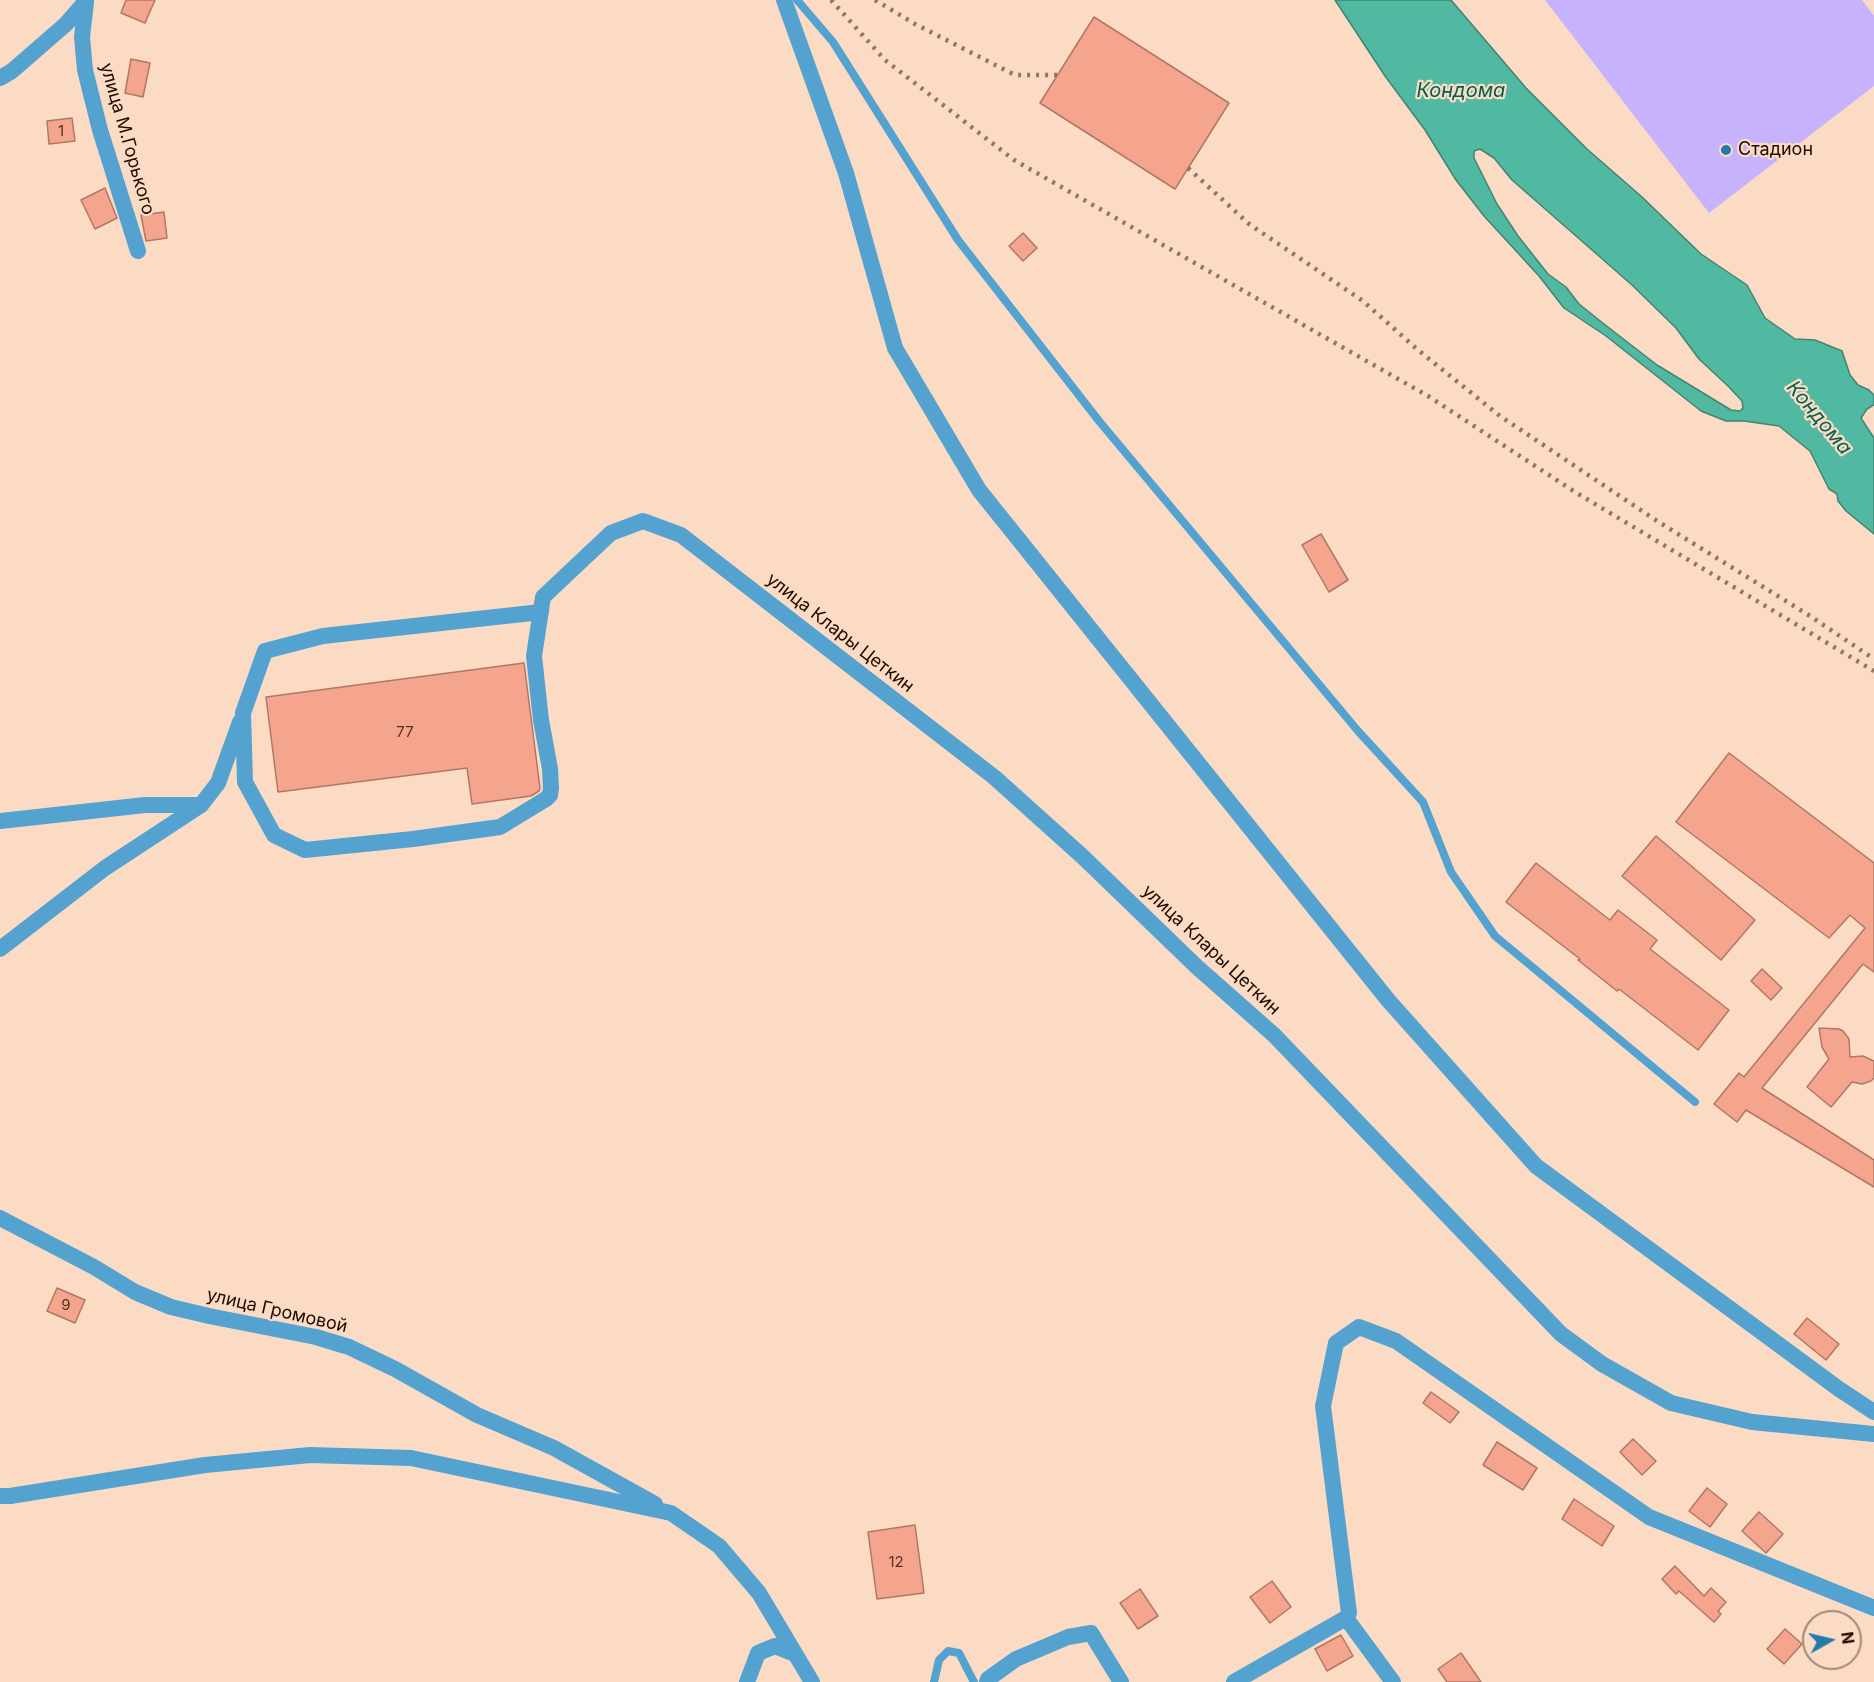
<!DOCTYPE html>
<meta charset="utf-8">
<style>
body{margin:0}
#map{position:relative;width:1874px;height:1682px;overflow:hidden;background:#fbdbc4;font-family:Inter,sans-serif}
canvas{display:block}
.north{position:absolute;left:1802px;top:1610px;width:60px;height:60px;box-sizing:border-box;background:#fbdbc4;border:2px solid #a38876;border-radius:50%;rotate:82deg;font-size:16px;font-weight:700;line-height:24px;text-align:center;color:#1e0c01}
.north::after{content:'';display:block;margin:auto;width:21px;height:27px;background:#227baa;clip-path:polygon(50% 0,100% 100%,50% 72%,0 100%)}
</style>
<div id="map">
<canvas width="1874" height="1682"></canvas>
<div class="north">N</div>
</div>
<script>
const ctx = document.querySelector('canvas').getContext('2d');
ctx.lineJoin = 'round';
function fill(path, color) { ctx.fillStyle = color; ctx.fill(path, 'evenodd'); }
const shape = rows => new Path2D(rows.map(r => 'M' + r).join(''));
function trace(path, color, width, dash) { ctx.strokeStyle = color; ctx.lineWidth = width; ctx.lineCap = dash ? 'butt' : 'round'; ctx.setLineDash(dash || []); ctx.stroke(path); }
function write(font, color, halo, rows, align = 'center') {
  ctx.font = font + ' Inter,sans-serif'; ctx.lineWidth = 4.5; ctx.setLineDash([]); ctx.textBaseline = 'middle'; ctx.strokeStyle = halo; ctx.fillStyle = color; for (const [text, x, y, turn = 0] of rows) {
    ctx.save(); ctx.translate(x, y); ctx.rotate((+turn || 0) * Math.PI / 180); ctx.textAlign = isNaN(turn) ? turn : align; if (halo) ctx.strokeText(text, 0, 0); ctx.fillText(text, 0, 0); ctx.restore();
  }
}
const green = shape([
 [1545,0,1862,0,1874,16,1874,86,1709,213]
]);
const water = shape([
 [1335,0,1451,0,1526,88,1587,149,1642,197,1701,254,1747,285,1765,318,1795,339,1815,340,1842,351,1850,375,1858,385,1869,390,1874,395,1874,405,1867,409,1861,418,1874,438,1874,534,1846,511,1838,501,1837,494,1829,489,1810,451,1779,426,1744,421,1726,421,1701,411,1606,336,1564,308,1539,276,1484,216,1456,180,1425,130,1385,76,1335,0],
 [1480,149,1494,158,1512,180,1632,285,1676,328,1699,359,1728,386,1742,401,1743,408,1740,411,1731,410,1657,365,1604,324,1579,304,1566,287,1548,274,1518,236,1497,204,1474,158,1474,151,1480,149]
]);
const building = shape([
 [126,0,155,0,145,23,121,13,126,0],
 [1094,17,1229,103,1175,189,1040,103,1094,17],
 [131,59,150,63,143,97,125,93,131,59],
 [72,118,75,141,49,144,47,121,72,118],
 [105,188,117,218,95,229,81,200,105,188],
 [164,212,167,238,146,241,141,215,164,212],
 [1023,233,1037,248,1023,261,1009,246,1023,233],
 [1321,534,1348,580,1329,592,1302,545,1321,534],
 [524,663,540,788,539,791,531,796,472,804,467,768,278,792,266,697,524,663],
 [1729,753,1874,863,1874,972,1863,964,1762,1088,1874,1160,1874,1187,1746,1110,1737,1122,1714,1104,1739,1073,1744,1077,1865,928,1850,915,1829,938,1676,822,1729,753],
 [1656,836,1755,920,1721,960,1622,876,1656,836],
 [1536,863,1610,920,1618,910,1657,940,1650,949,1729,1010,1698,1050,1619,989,1617,991,1578,960,1580,959,1506,902,1536,863],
 [1762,969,1782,988,1771,1000,1751,981,1762,969],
 [1819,1028,1839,1029,1843,1031,1849,1039,1850,1057,1863,1056,1874,1061,1874,1078,1871,1081,1862,1084,1852,1082,1831,1107,1807,1087,1829,1059,1822,1047,1819,1028],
 [57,1288,85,1300,75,1323,47,1311,57,1288],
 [1807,1318,1839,1344,1826,1360,1794,1334,1807,1318],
 [1431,1392,1459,1412,1450,1423,1423,1403,1431,1392],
 [1633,1439,1656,1461,1642,1475,1620,1452,1633,1439],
 [1497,1442,1537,1468,1523,1490,1483,1465,1497,1442],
 [1707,1488,1727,1504,1710,1527,1689,1511,1707,1488],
 [1574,1499,1614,1526,1602,1546,1562,1519,1574,1499],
 [1759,1512,1783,1534,1766,1553,1742,1531,1759,1512],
 [915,1525,924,1593,877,1599,868,1532,915,1525],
 [1675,1566,1704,1596,1711,1588,1726,1602,1718,1611,1721,1614,1714,1622,1679,1591,1676,1594,1662,1579,1675,1566],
 [1272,1581,1291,1607,1270,1623,1250,1597,1272,1581],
 [1140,1589,1158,1616,1138,1629,1120,1603,1140,1589],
 [1785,1629,1802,1644,1784,1664,1767,1649,1785,1629],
 [1341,1635,1353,1656,1327,1671,1315,1649,1341,1635],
 [1461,1653,1481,1682,1447,1682,1438,1669,1461,1653]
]);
const lane = shape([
 [797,0,833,42,958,240,1099,421,1358,731,1423,802,1451,872,1495,936,1695,1102],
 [934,1682,939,1660,948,1651,959,1653,974,1682]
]);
const street = shape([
 [784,0,846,173,895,348,979,490,1388,1000,1536,1166,1839,1389,1874,1412],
 [86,2,82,37,85,70,100,130,138,251],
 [0,78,12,71,66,24,86,1],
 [541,612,323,636,265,651,243,713,245,782,274,835,305,850,413,839,500,827,546,799,550,795,551,788,550,769,541,720,534,656,543,597,611,533,643,521,681,535,994,777,1083,857,1197,967,1274,1035,1561,1334,1602,1364,1671,1403,1752,1422,1874,1434],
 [0,821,145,805,201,805,218,783,240,722],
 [0,949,105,868,201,805],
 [0,1218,94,1267,135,1292,171,1307,209,1316,316,1337,349,1347,395,1369,477,1415,554,1448,655,1504],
 [0,1496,10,1496,205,1465,310,1455,411,1458,671,1513,719,1546,759,1593,812,1682],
 [1346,1618,1349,1613,1323,1406,1336,1343,1359,1327,1396,1341,1649,1517,1874,1608],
 [747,1682,758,1653,775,1646,795,1654],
 [987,1682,988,1679,1016,1659,1068,1637,1091,1633,1121,1682],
 [1234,1682,1346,1618,1393,1682]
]);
const rail = shape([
 [831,0,885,60,1014,160,1428,396,1575,492,1874,671],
 [875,0,915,24,1015,75,1057,75],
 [1188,168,1249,224,1363,301,1418,350,1500,416,1654,519,1810,616,1874,659]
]);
const markers = [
 [1726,150,6,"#227baa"]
];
const numberNames = [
 ["1",61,131],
 ["77",405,732],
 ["9",66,1305],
 ["12",896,1562]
];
const streetNames = [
 ["улица М.Горького",127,139,74],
 ["улица Клары Цеткин",840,633,38],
 ["улица Клары Цеткин",1211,950,43],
 ["улица Громовой",277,1311,13]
];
const poiNames = [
 ["Стадион",1738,150]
];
const waterNames = [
 ["Кондома",1461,91],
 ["Кондома",1819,418,50]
];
fill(green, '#c7b2fd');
fill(water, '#51b8a2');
trace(water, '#428472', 1.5);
fill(building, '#f5a58d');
trace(building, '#b17766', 1.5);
trace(lane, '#54a2d0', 8);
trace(street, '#54a2d0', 16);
trace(rail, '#8f7665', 4.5, [3, 6]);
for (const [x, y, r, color] of markers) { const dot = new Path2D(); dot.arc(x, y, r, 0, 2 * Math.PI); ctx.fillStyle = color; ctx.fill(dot); trace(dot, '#fbdbc4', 2); }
write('15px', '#543224', null, numberNames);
write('18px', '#1e0c01', '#fbdbc4', streetNames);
write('18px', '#1e0c01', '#fbdbc4', poiNames, 'left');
write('italic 20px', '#045f50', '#fbdbc4', waterNames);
</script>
